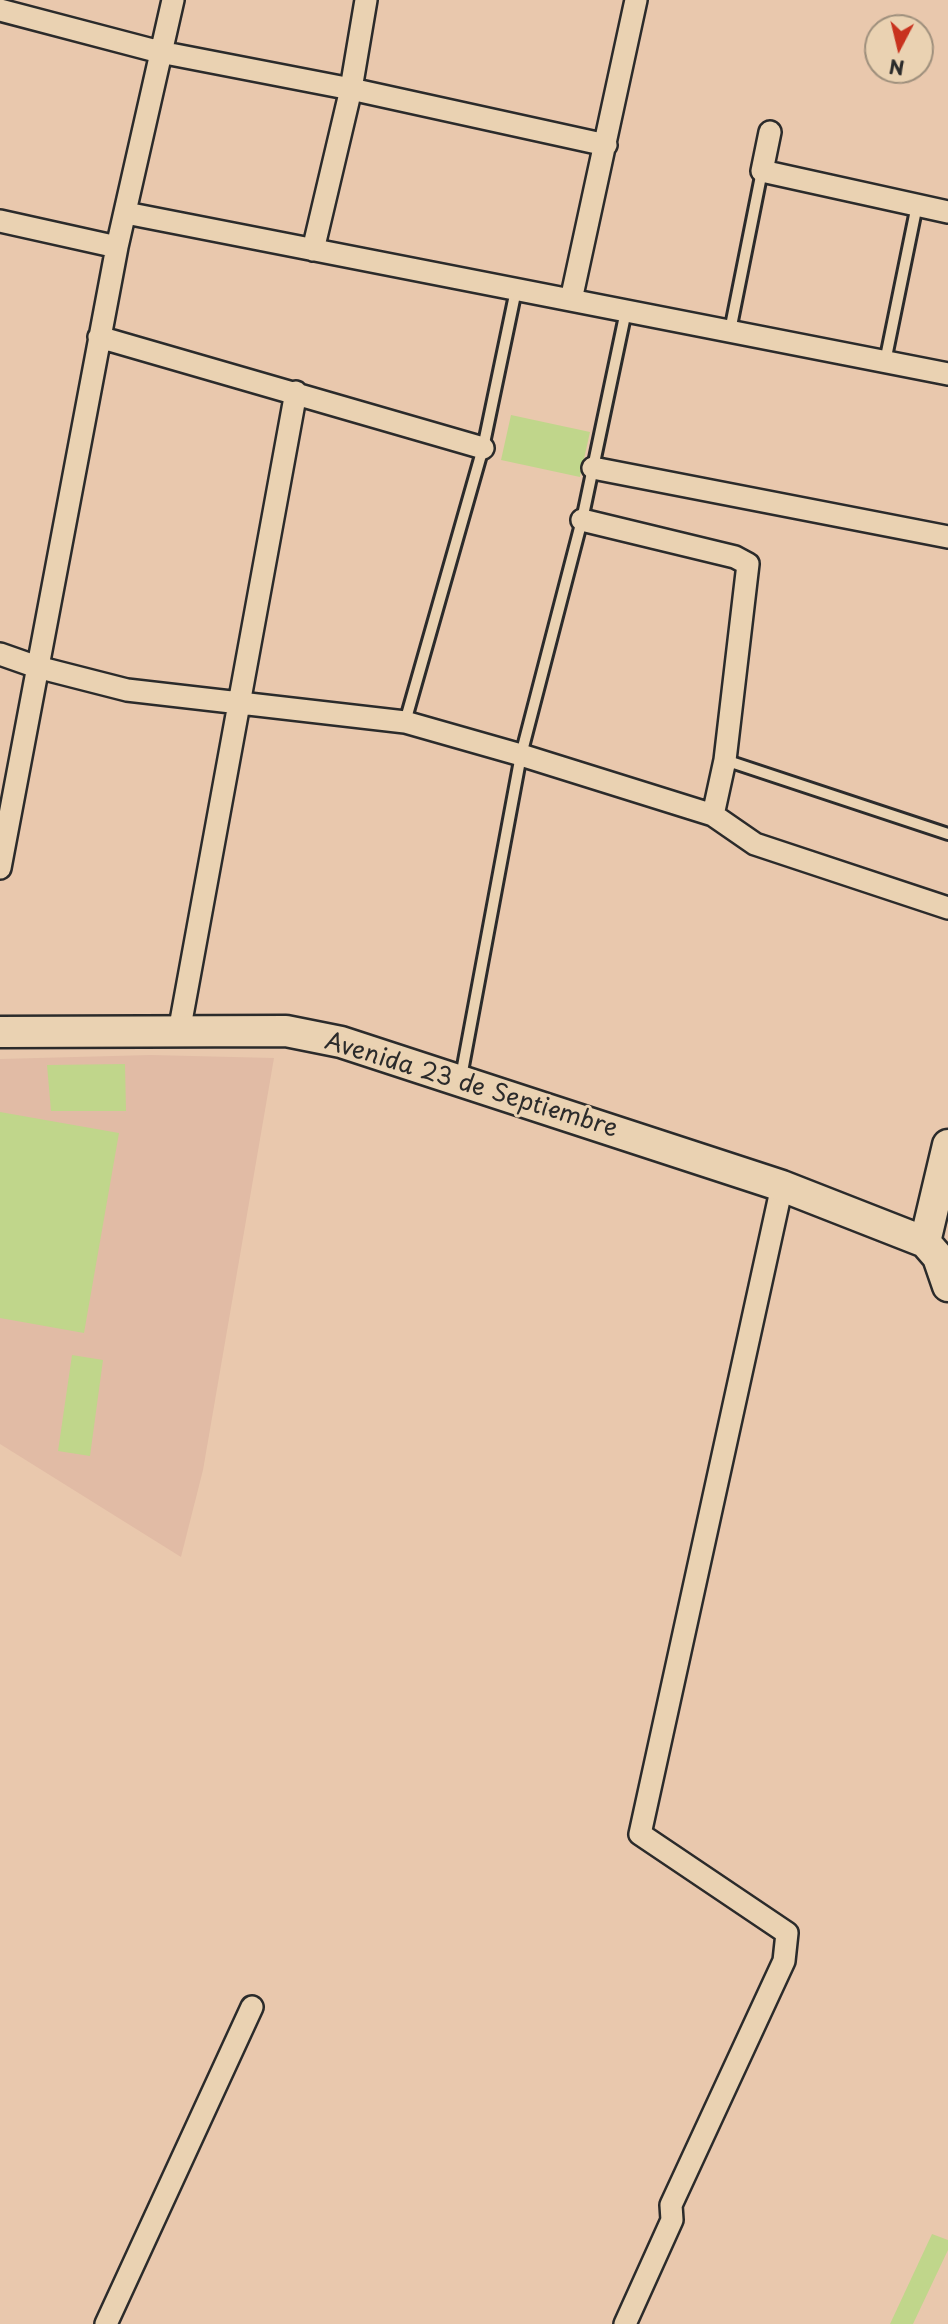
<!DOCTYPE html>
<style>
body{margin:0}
#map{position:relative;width:948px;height:2324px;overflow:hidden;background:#e9c8ad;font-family:"Playpen Sans",sans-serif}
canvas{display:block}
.north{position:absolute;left:864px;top:14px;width:70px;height:70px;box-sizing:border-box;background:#ead2b2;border:2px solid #9e8f7c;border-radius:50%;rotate:187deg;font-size:19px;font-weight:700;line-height:28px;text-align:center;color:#2b2b2b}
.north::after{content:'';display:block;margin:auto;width:24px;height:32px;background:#c8321e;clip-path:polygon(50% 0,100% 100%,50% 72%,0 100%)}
</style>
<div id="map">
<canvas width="948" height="2324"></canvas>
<div class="north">N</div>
</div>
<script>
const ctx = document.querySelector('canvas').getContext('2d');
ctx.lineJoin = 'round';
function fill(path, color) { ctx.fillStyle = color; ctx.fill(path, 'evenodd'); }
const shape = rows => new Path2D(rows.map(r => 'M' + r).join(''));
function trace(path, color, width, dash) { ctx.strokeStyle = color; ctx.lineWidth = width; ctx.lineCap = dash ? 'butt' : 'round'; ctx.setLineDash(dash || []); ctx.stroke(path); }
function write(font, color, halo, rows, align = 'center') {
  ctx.font = font + ' "Playpen Sans",sans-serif'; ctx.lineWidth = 6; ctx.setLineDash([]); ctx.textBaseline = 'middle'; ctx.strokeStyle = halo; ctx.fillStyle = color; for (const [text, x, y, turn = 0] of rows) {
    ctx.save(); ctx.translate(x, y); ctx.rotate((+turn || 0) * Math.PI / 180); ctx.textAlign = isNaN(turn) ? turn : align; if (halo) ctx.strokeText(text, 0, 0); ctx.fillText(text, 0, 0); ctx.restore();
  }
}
const built = shape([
 [151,1055,274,1058,203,1470,181,1557,0,1444,0,1059]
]);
const green = shape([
 [511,415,590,432,580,477,501,460],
 [125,1064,126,1111,51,1111,47,1065],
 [0,1112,119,1133,84,1333,0,1318],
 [72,1355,103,1360,90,1456,58,1451],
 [932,2234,948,2240,948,2250,913,2324,890,2324]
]);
const lane = shape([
 [730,331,762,171],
 [885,362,917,205],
 [405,722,483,448,516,290],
 [725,760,948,834],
 [461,1077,521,755,582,520,626,311]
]);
const street = shape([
 [0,10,160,52,351,89,606,145],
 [770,132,762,171,948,212],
 [126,213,948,374],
 [0,221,117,247],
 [313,250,351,89,366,0],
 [571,300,636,0],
 [99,337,483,448],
 [593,468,948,537],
 [582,520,735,557,748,564,725,760,713,815],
 [0,654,37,667,127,690,405,722,521,755,713,815,755,844,948,908],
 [0,868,117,247,173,0],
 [179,1032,296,392],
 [106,2324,252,2007],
 [625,2324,672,2220,671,2205,784,1961,787,1933,640,1834,782,1186]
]);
const secondary = shape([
 [0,1032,286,1031,341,1042,782,1186,925,1242,938,1257,948,1286],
 [925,1242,948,1145]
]);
const streetNames = [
 ["Avenida 23 de Septiembre",471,1086,17]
];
fill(built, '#e1bba5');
fill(green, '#c0d68b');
trace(lane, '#2b2b2b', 16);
trace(street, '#2b2b2b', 26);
trace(secondary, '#2b2b2b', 35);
trace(lane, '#ead2b2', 10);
trace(street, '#ead2b2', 21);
trace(secondary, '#ead2b2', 30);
write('24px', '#2b2b2b', '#ead2b2', streetNames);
</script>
